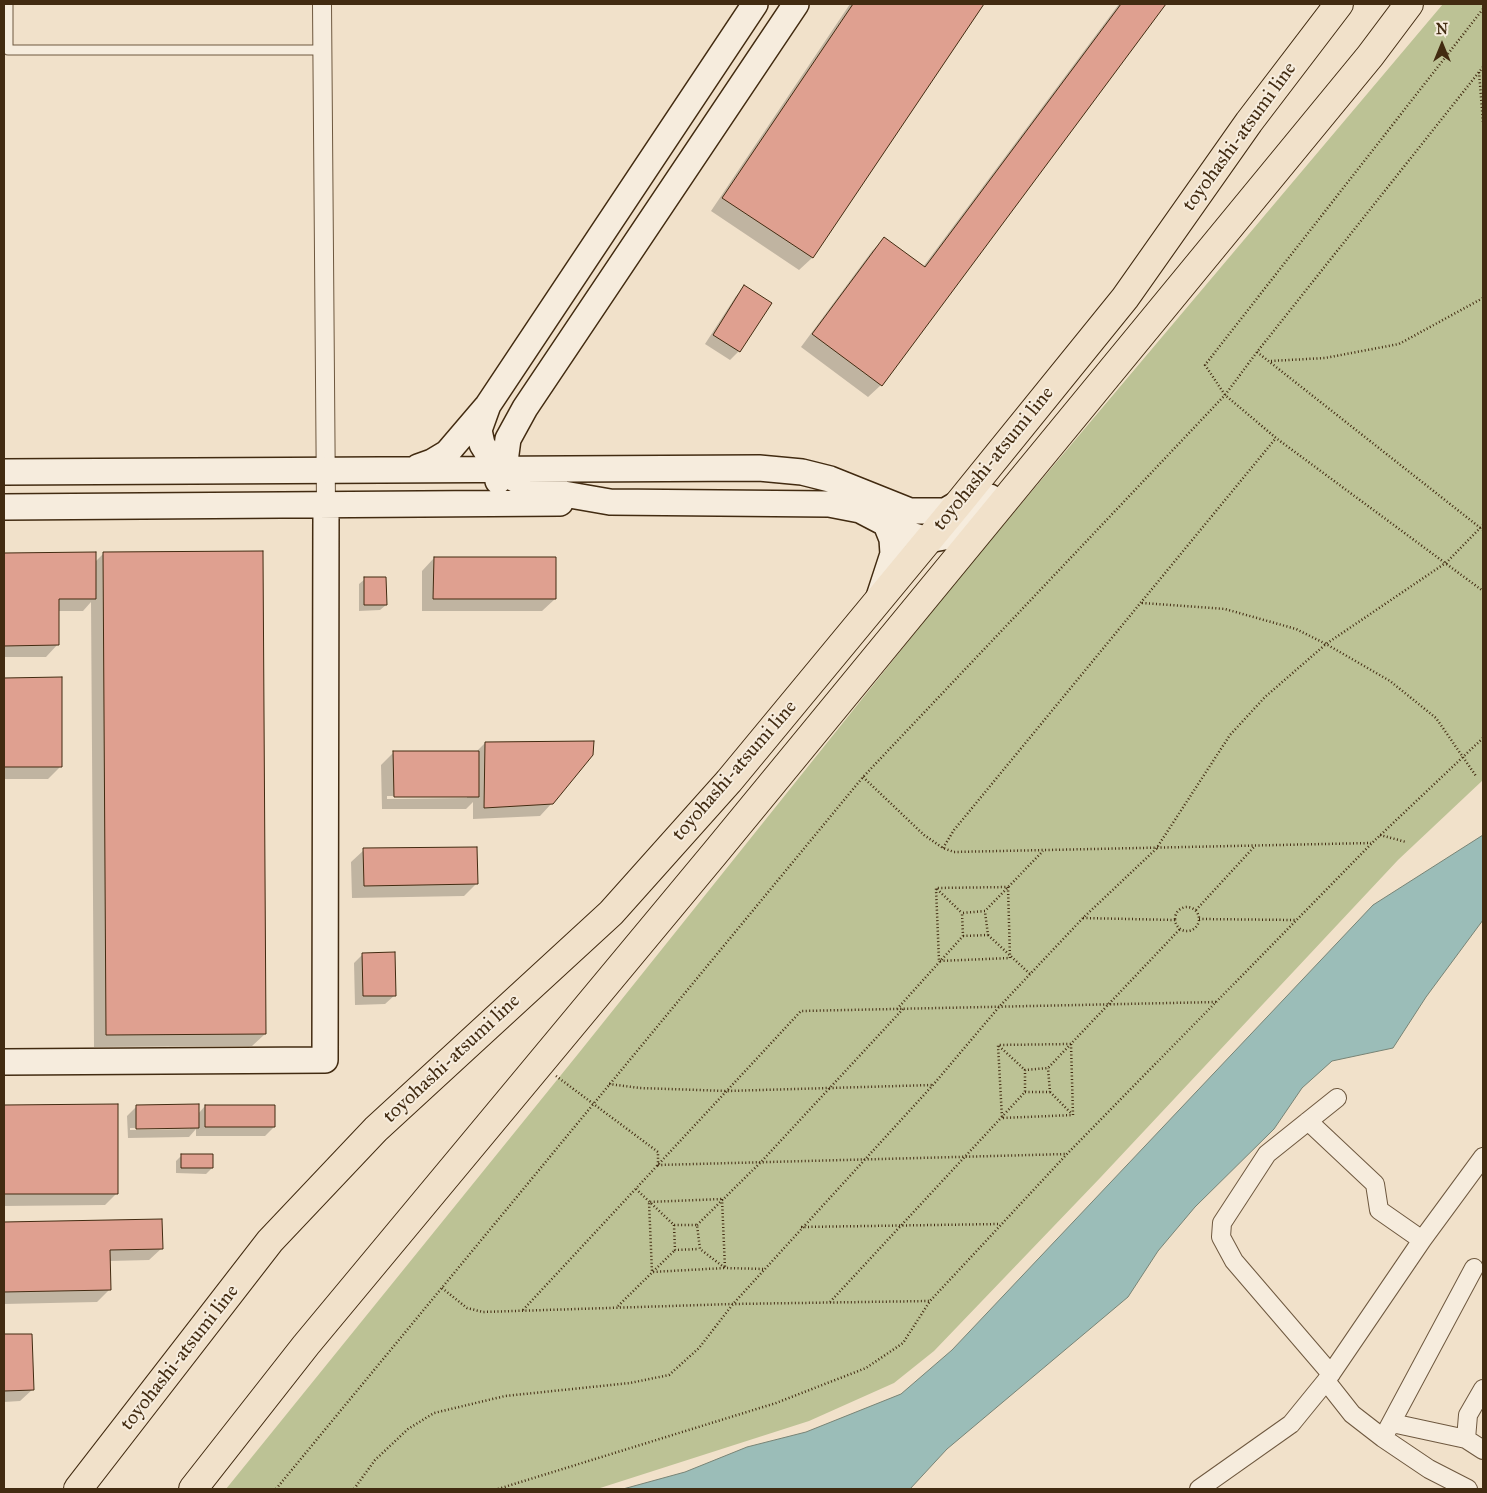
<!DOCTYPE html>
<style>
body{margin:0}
#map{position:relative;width:1487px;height:1493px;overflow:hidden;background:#f1e1ca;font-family:"IM FELL Great Primer",serif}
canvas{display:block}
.frame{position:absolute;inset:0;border:5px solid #422b11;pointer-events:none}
.north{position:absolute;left:1417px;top:20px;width:50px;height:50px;-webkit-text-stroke:4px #f6ecdd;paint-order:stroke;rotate:0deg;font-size:14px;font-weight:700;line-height:20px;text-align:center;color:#422b11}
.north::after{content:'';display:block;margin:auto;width:18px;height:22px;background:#422b11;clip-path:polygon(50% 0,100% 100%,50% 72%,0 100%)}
</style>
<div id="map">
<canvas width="1487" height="1493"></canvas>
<div class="frame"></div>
<div class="north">N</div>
</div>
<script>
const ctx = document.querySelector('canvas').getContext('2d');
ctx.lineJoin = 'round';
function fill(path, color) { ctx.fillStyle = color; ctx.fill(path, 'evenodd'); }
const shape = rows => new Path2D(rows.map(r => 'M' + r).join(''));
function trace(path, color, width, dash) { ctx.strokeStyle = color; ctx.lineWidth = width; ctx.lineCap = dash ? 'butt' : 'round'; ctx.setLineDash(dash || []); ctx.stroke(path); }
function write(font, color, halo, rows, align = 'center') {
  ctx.font = font + ' "IM FELL Great Primer",serif'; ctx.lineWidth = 4; ctx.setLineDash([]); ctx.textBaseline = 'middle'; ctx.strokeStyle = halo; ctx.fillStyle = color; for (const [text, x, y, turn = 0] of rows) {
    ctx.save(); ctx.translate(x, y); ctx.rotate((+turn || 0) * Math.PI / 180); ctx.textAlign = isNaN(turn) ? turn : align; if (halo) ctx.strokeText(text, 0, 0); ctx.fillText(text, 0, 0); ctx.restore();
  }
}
const green = shape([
 [1443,4,1483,4,1483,780,1398,860,1100,1178,934,1351,894,1383,809,1421,597,1489,226,1489,578,1054,962,574]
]);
const water = shape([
 [1483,835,1483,920,1426,997,1393,1048,1332,1061,1302,1088,1274,1129,1195,1207,1158,1251,1128,1297,947,1449,910,1489,623,1489,685,1472,747,1447,806,1432,901,1394,952,1350,1373,905,1483,835]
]);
const shadow = shape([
 [850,4,982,4,812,258,799,270,711,211],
 [1119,4,1165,4,881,385,868,397,801,347,872,251,884,239,923,267],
 [745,287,739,351,730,360,705,344,736,296],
 [94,553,95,562,104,553,265,1034,252,1046,94,1047,91,602,83,611,58,611,58,644,46,657,4,657,4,554],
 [434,558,555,599,542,611,422,611,422,571],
 [365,579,386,605,380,610,359,611,359,584],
 [60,678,61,766,48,779,4,779,4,679],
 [485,743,552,803,540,816,473,819,473,802,466,809,382,809,381,765,394,752,476,752],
 [387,796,467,796,467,798,387,799],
 [364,850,476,884,464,896,352,898,351,862],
 [363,954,395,995,385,1004,355,1005,354,963],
 [116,1105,117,1193,105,1205,4,1206,4,1106],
 [205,1106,274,1127,265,1136,196,1136,196,1129,189,1137,128,1138,127,1116,136,1107,198,1114],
 [190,1127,190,1129,130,1130,130,1128],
 [182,1155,212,1168,206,1174,176,1173,176,1161],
 [161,1220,162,1248,149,1260,109,1261,109,1290,97,1302,4,1304,4,1223],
 [31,1335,33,1389,20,1401,4,1402,4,1336]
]);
const building = shape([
 [853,4,984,4,813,258,722,198,853,4],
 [1121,4,1166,4,882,386,812,334,884,237,925,267,1121,4],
 [744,285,772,303,740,352,713,335,744,285],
 [263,551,266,1034,106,1035,103,552,263,551],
 [96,552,96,599,59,599,59,645,4,646,4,553,96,552],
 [434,557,556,557,556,599,433,599,434,557],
 [364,577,386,577,387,605,364,605,364,577],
 [62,677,62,767,4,767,4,678,62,677],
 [594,741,593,755,553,804,484,808,485,742,594,741],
 [393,751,479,751,479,797,394,797,393,751],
 [477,847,478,884,364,886,363,848,477,847],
 [395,952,396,996,363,996,362,953,395,952],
 [118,1104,118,1194,4,1194,4,1105,118,1104],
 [199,1104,199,1128,136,1129,136,1105,199,1104],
 [205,1105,275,1105,275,1127,205,1127,205,1105],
 [181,1154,213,1154,213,1168,181,1168,181,1154],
 [162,1219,163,1249,110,1250,111,1290,4,1292,4,1222,162,1219],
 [4,1334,32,1334,34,1390,4,1391,4,1334]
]);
const path = shape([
 [1483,9,1205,365,1225,395,1276,438,1483,591],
 [1479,72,1483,122],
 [1257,352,1483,530],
 [1271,361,1325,358,1399,344,1483,298],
 [1142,603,1225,609,1296,629,1326,644,1390,681,1436,718,1476,776],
 [863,777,924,835,943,848,954,852,1371,843],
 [1380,835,1406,842],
 [943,848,954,830,1276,438],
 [1008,887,1010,958,939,961,936,888,1008,887],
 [937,889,962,913],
 '1175 919a12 12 0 1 1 24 0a12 12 0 1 1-24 0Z',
 [1196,910,1254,847],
 [1083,918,1175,920],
 [1199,919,1295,920],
 [988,935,1030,974],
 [963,936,988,935,985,912],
 [897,1009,963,936,962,913,985,911,1043,851],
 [1071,1044,1073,1115,1002,1118,998,1045,1071,1044],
 [999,1046,1025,1070],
 [556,1076,658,1152,658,1165,1067,1154],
 [609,1084,640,1088,727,1091,932,1085],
 [1025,1092,1050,1092,1048,1068],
 [1050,1092,1072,1114],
 [636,1189,674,1225,697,1225,700,1249,725,1268,764,1269],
 [722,1199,725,1268,652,1272,649,1202,722,1199],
 [674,1225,675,1250,699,1249],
 [697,1225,761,1162,903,1009],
 [801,1227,1000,1224],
 [442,1288,467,1308,483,1312,733,1304,929,1301],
 [830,1302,1025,1092,1025,1070,1048,1068,1180,929],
 [618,1306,675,1250],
 [523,1310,801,1011,1216,1002],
 [276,1489,863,777,1225,395,1257,352,1483,67],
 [354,1489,375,1460,408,1429,434,1413,505,1396,630,1383,669,1375,699,1348,733,1304,933,1085,999,1007,1083,918,1156,849,1230,735,1265,697,1326,644,1447,562,1483,525],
 [498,1489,776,1403,866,1368,903,1343,930,1301,1067,1154,1372,843,1483,738]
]);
const lane = shape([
 [8,4,8,50,322,50]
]);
const street = shape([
 [322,4,326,506],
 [1308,1121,1375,1184,1379,1210,1422,1240],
 [1331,1374,1234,1261,1221,1237,1222,1223,1267,1154,1337,1098],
 [1326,1381,1352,1414,1383,1438,1429,1469,1468,1489],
 [1392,1423,1466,1439,1483,1450],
 [1383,1438,1474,1268],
 [1466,1439,1468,1415,1483,1389],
 [1199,1489,1291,1424,1326,1381,1422,1240,1483,1157]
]);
const secondary = shape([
 [488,405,479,430,482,444,492,460,513,478,524,484,564,494,610,502,829,504,860,510,904,533,928,540,955,535,968,524,990,497],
 [418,467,432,462,447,453,488,405,755,4],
 [4,472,759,468,802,472,830,479,910,511,945,511,959,503],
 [498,481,504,469,508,439,525,408,796,4],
 [4,507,560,503],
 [878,600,893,554,892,539,886,524],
 [4,1062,325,1060,326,506]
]);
const primary = shape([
 [78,1489,270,1241,376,1129,611,913,729,781,959,503,1125,298,1249,122,1339,4],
 [193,1489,306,1345,715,853,1370,56,1409,4]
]);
const streetNames = [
 ["toyohashi-atsumi line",1240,137,-54],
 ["toyohashi-atsumi line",994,459,-51],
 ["toyohashi-atsumi line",735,771,-49],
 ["toyohashi-atsumi line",452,1059,-43],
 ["toyohashi-atsumi line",180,1358,-52]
];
fill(green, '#bcc295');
fill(water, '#9bbdb8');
trace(water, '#778375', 1);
fill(shadow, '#0003');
fill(building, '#dfa090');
trace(building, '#422b11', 1);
trace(lane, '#6e583f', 11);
trace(street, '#6e583f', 20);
trace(secondary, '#422b11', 28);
trace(primary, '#422b11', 30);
trace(path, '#422b11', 2.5, [1, 2.5]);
trace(lane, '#f6ecdd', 9);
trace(street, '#f6ecdd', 18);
trace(secondary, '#f6ecdd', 25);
trace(primary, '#f1e1ca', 28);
write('20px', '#422b11', '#f6ecdd', streetNames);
</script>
